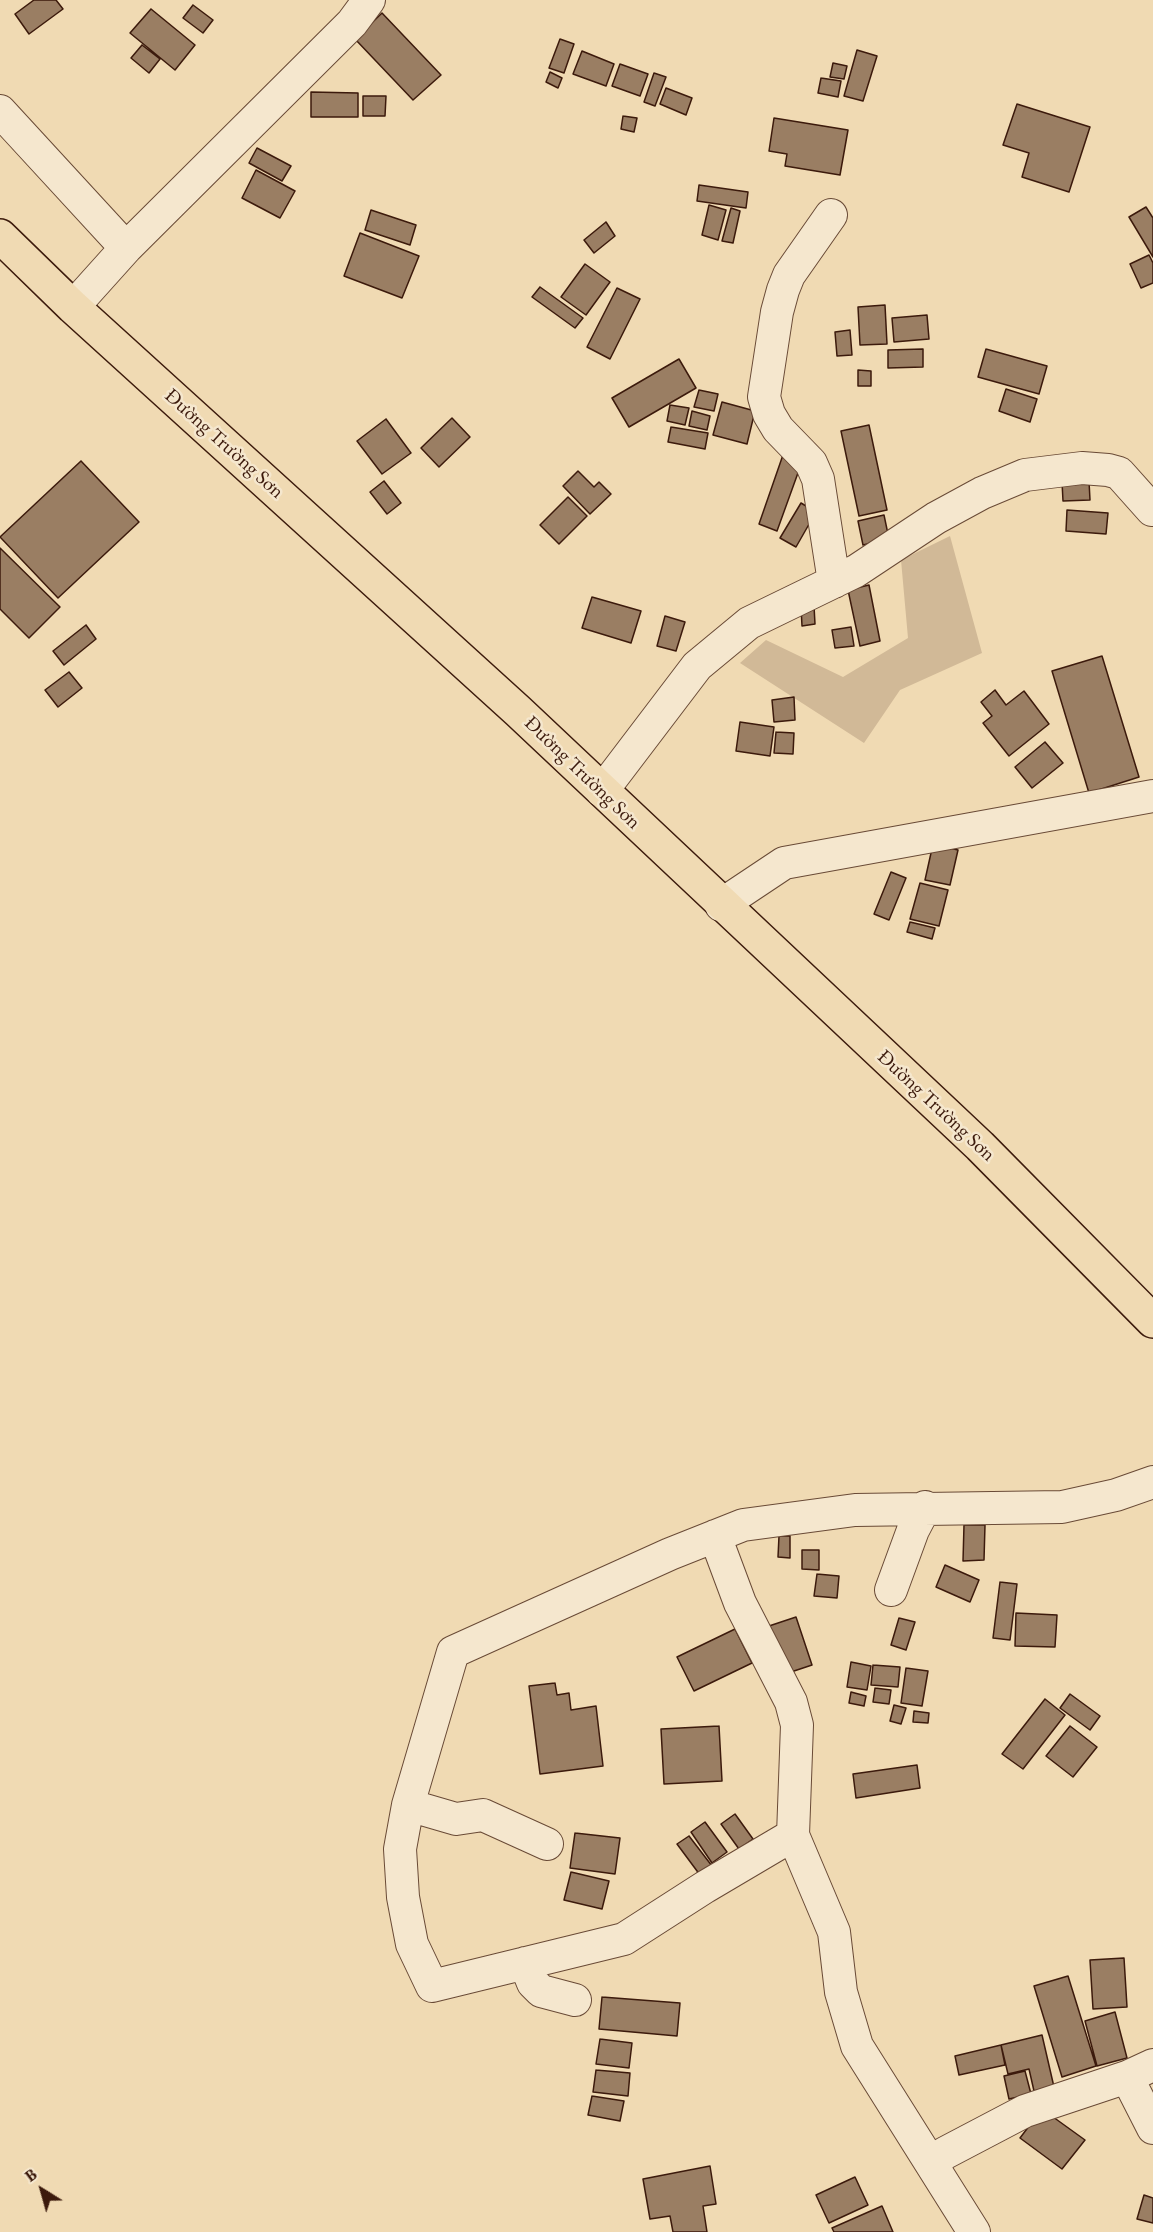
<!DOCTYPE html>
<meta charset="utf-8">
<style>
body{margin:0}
#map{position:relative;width:1153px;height:2232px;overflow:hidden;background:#f0dab3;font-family:"EB Garamond",serif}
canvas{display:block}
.north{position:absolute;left:12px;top:2160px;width:60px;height:60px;-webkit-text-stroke:4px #f5e7ce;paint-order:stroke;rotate:323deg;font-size:16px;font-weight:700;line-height:24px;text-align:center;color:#3c1a0c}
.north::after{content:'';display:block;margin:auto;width:21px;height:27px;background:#3c1a0c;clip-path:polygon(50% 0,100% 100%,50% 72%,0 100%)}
</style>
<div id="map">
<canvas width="1153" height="2232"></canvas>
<div class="north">B</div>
</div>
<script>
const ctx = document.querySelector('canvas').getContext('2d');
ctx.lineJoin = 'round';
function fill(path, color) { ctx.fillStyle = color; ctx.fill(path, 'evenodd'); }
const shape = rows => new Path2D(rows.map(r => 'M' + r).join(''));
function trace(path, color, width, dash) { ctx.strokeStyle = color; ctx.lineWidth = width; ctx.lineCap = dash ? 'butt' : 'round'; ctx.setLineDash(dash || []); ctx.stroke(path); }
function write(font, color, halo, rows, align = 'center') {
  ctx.font = font + ' "EB Garamond",serif'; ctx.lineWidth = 5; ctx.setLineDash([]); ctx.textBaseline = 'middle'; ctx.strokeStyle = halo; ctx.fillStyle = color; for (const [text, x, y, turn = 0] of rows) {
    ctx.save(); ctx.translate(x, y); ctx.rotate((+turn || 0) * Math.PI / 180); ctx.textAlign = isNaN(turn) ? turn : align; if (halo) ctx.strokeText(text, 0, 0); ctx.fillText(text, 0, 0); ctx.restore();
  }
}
const green = shape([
 [950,536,982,653,900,690,864,743,740,663,766,640,843,677,908,638,901,560]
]);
const building = shape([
 [34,0,56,0,63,9,29,34,15,14,34,0],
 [193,5,213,20,203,33,183,18,193,5],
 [151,9,195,45,175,70,130,33,151,9],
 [382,13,441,75,413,100,355,39,382,13],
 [560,39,574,44,564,73,549,68,560,39],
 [142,45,160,59,149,73,131,58,142,45],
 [857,50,877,56,863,101,844,96,857,50],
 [582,51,614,64,606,86,573,74,582,51],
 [833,63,847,66,844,79,830,77,833,63],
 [620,64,648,74,640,96,612,86,620,64],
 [550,72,562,78,558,88,546,82,550,72],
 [654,73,666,77,655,106,644,102,654,73],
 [821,78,841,81,838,97,818,93,821,78],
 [666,88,692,98,686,115,660,104,666,88],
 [311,92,358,93,358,117,311,117,311,92],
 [363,96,386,96,385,116,363,116,363,96],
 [1017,104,1090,127,1069,192,1022,177,1029,153,1003,145,1017,104],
 [623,116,637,118,634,132,621,129,623,116],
 [774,118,848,130,840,175,785,166,787,154,769,151,774,118],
 [257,148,291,166,282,181,249,163,257,148],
 [256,170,295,191,280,218,242,198,256,170],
 [699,185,748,192,746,208,697,201,699,185],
 [709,205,726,210,718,240,702,235,709,205],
 [1146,207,1153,218,1153,257,1129,217,1146,207],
 [731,208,740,211,733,243,722,241,731,208],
 [371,210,416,225,410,245,365,230,371,210],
 [606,222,615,236,594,253,584,240,606,222],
 [360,233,419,256,402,298,344,276,360,233],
 [1149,255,1153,263,1153,283,1141,288,1130,264,1149,255],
 [585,264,610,282,586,315,561,297,585,264],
 [540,287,583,318,575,328,532,297,540,287],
 [617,288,640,299,610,359,587,347,617,288],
 [885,305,887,344,860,345,858,307,885,305],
 [927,315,929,339,894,342,892,318,927,315],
 [850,330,852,355,837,356,835,332,850,330],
 [923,349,923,367,888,368,888,350,923,349],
 [986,349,1047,366,1039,394,978,377,986,349],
 [679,359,696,388,629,427,612,398,679,359],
 [858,370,871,371,871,386,858,386,858,370],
 [1006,389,1037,399,1030,422,999,411,1006,389],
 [699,390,718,394,714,411,694,407,699,390],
 [722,402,755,411,747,444,713,435,722,402],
 [670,405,689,408,685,425,667,421,670,405],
 [692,411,710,416,707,430,689,426,692,411],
 [452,418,470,437,439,467,421,448,452,418],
 [386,419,411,453,382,474,357,441,386,419],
 [869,425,887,510,859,516,841,431,869,425],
 [671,427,708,433,705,449,668,442,671,427],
 [784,452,803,459,777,531,759,524,784,452],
 [81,461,139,522,58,598,0,537,81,461],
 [578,471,594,487,599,482,611,494,590,514,563,486,578,471],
 [384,481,401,503,387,514,370,492,384,481],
 [1089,481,1090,500,1063,501,1062,482,1089,481],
 [568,497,587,516,559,544,540,525,568,497],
 [801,503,816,512,796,547,780,538,801,503],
 [1067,510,1108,513,1106,534,1066,531,1067,510],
 [884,515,889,539,863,545,858,521,884,515],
 [0,548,60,607,29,638,0,609,0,548],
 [869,585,880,641,860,646,848,590,869,585],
 [592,597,641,611,631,643,582,628,592,597],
 [814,606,815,624,802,626,801,607,814,606],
 [665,616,685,622,676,651,657,646,665,616],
 [86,625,96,639,64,665,53,651,86,625],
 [851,627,854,646,835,648,832,630,851,627],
 [1102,656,1139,777,1089,793,1052,671,1102,656],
 [69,672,82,688,58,707,45,690,69,672],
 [995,690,1006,705,1024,691,1049,724,1009,756,983,723,992,716,981,702,995,690],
 [794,697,795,720,774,722,772,700,794,697],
 [740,722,774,727,770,756,736,751,740,722],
 [776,732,794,733,793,754,774,753,776,732],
 [1045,742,1063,763,1032,788,1015,767,1045,742],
 [933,844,958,850,950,885,925,880,933,844],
 [891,872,906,878,889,920,874,914,891,872],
 [920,883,948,890,939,926,910,919,920,883],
 [910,922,935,928,932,939,907,932,910,922],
 [964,1525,985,1525,984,1560,963,1561,964,1525],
 [779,1536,790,1536,790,1558,778,1557,779,1536],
 [802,1550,819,1550,819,1570,802,1569,802,1550],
 [945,1565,979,1580,970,1602,936,1587,945,1565],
 [817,1574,839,1576,837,1598,814,1596,817,1574],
 [1000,1582,1017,1584,1010,1640,993,1638,1000,1582],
 [1016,1613,1057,1615,1055,1647,1015,1646,1016,1613],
 [796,1617,812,1665,785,1674,769,1626,796,1617],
 [899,1618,915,1622,906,1650,891,1645,899,1618],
 [735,1629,752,1663,694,1691,677,1657,735,1629],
 [851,1662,871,1666,867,1690,847,1687,851,1662],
 [873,1665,900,1667,898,1687,871,1685,873,1665],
 [906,1668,928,1671,922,1706,901,1703,906,1668],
 [555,1683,557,1695,569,1693,571,1710,596,1706,603,1766,540,1774,529,1686,555,1683],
 [875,1688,891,1690,889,1704,873,1702,875,1688],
 [851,1692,866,1696,864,1706,849,1703,851,1692],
 [1070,1694,1100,1716,1090,1730,1060,1708,1070,1694],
 [1045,1699,1065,1715,1023,1769,1002,1754,1045,1699],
 [894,1705,906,1708,901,1724,890,1721,894,1705],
 [914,1711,929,1713,928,1723,913,1722,914,1711],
 [719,1726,722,1781,664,1784,661,1729,719,1726],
 [1070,1726,1097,1747,1073,1777,1046,1756,1070,1726],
 [917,1765,920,1788,856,1798,853,1774,917,1765],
 [735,1814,753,1839,739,1849,721,1824,735,1814],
 [705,1822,727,1852,712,1863,691,1832,705,1822],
 [575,1833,620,1838,615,1874,570,1868,575,1833],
 [689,1836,712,1866,700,1875,677,1844,689,1836],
 [571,1872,609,1881,602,1909,564,1900,571,1872],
 [1124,1958,1127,2007,1093,2009,1090,1960,1124,1958],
 [1068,1976,1096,2066,1062,2077,1034,1986,1068,1976],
 [602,1997,680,2003,677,2036,599,2029,602,1997],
 [1115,2012,1127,2058,1097,2066,1085,2021,1115,2012],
 [1042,2035,1054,2087,1034,2091,1029,2069,1008,2074,1001,2045,1042,2035],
 [600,2039,632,2043,629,2068,596,2064,600,2039],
 [1001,2045,1005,2065,959,2075,955,2056,1001,2045],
 [596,2070,630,2073,628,2096,593,2092,596,2070],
 [1025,2071,1031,2094,1009,2099,1004,2076,1025,2071],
 [592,2096,624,2101,620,2121,588,2115,592,2096],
 [1042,2109,1085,2140,1062,2169,1020,2138,1042,2109],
 [710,2166,716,2204,703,2206,707,2232,673,2232,670,2216,650,2219,643,2179,710,2166],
 [855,2177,868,2205,829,2223,816,2195,855,2177],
 [1144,2195,1153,2198,1153,2223,1137,2219,1144,2195],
 [882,2206,893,2232,834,2232,832,2228,882,2206]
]);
const street = shape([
 [0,111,126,248],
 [831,215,789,275,783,290,777,312,764,397,769,414,778,429,811,463,818,479,834,582],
 [73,307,126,248,352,23,369,0],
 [602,791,697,666,749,623,856,571,936,518,982,493,1025,475,1082,468,1108,470,1119,473,1152,510],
 [721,905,784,863,1153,796],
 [715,1536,740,1603,791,1702,797,1725,793,1835],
 [891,1590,913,1530,925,1507],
 [408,1805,456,1819,483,1815,547,1844],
 [525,1963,533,1983,541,1991,575,2000],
 [1127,2077,1153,2128],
 [932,2163,945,2153,1025,2111,1127,2077,1153,2065],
 [974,2232,857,2046,841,1992,834,1932,793,1835,705,1887,624,1939,432,1986,412,1944,403,1897,400,1849,408,1805,453,1652,670,1554,743,1525,855,1510,1062,1507,1116,1495,1153,1482]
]);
const highway = shape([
 [0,236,73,307,518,711,980,1146,1153,1321]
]);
const streetNames = [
 ["Đường Trường Sơn",224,444,42],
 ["Đường Trường Sơn",582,773,44],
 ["Đường Trường Sơn",936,1106,43]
];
fill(green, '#d1b997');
fill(building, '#9a7e63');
trace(building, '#3c1a0c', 1.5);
trace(street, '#694a36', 34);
trace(highway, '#3c1a0c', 36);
trace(street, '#f5e7ce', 32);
trace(highway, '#f0dab3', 33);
write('20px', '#3c1a0c', '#f5e7ce', streetNames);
</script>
